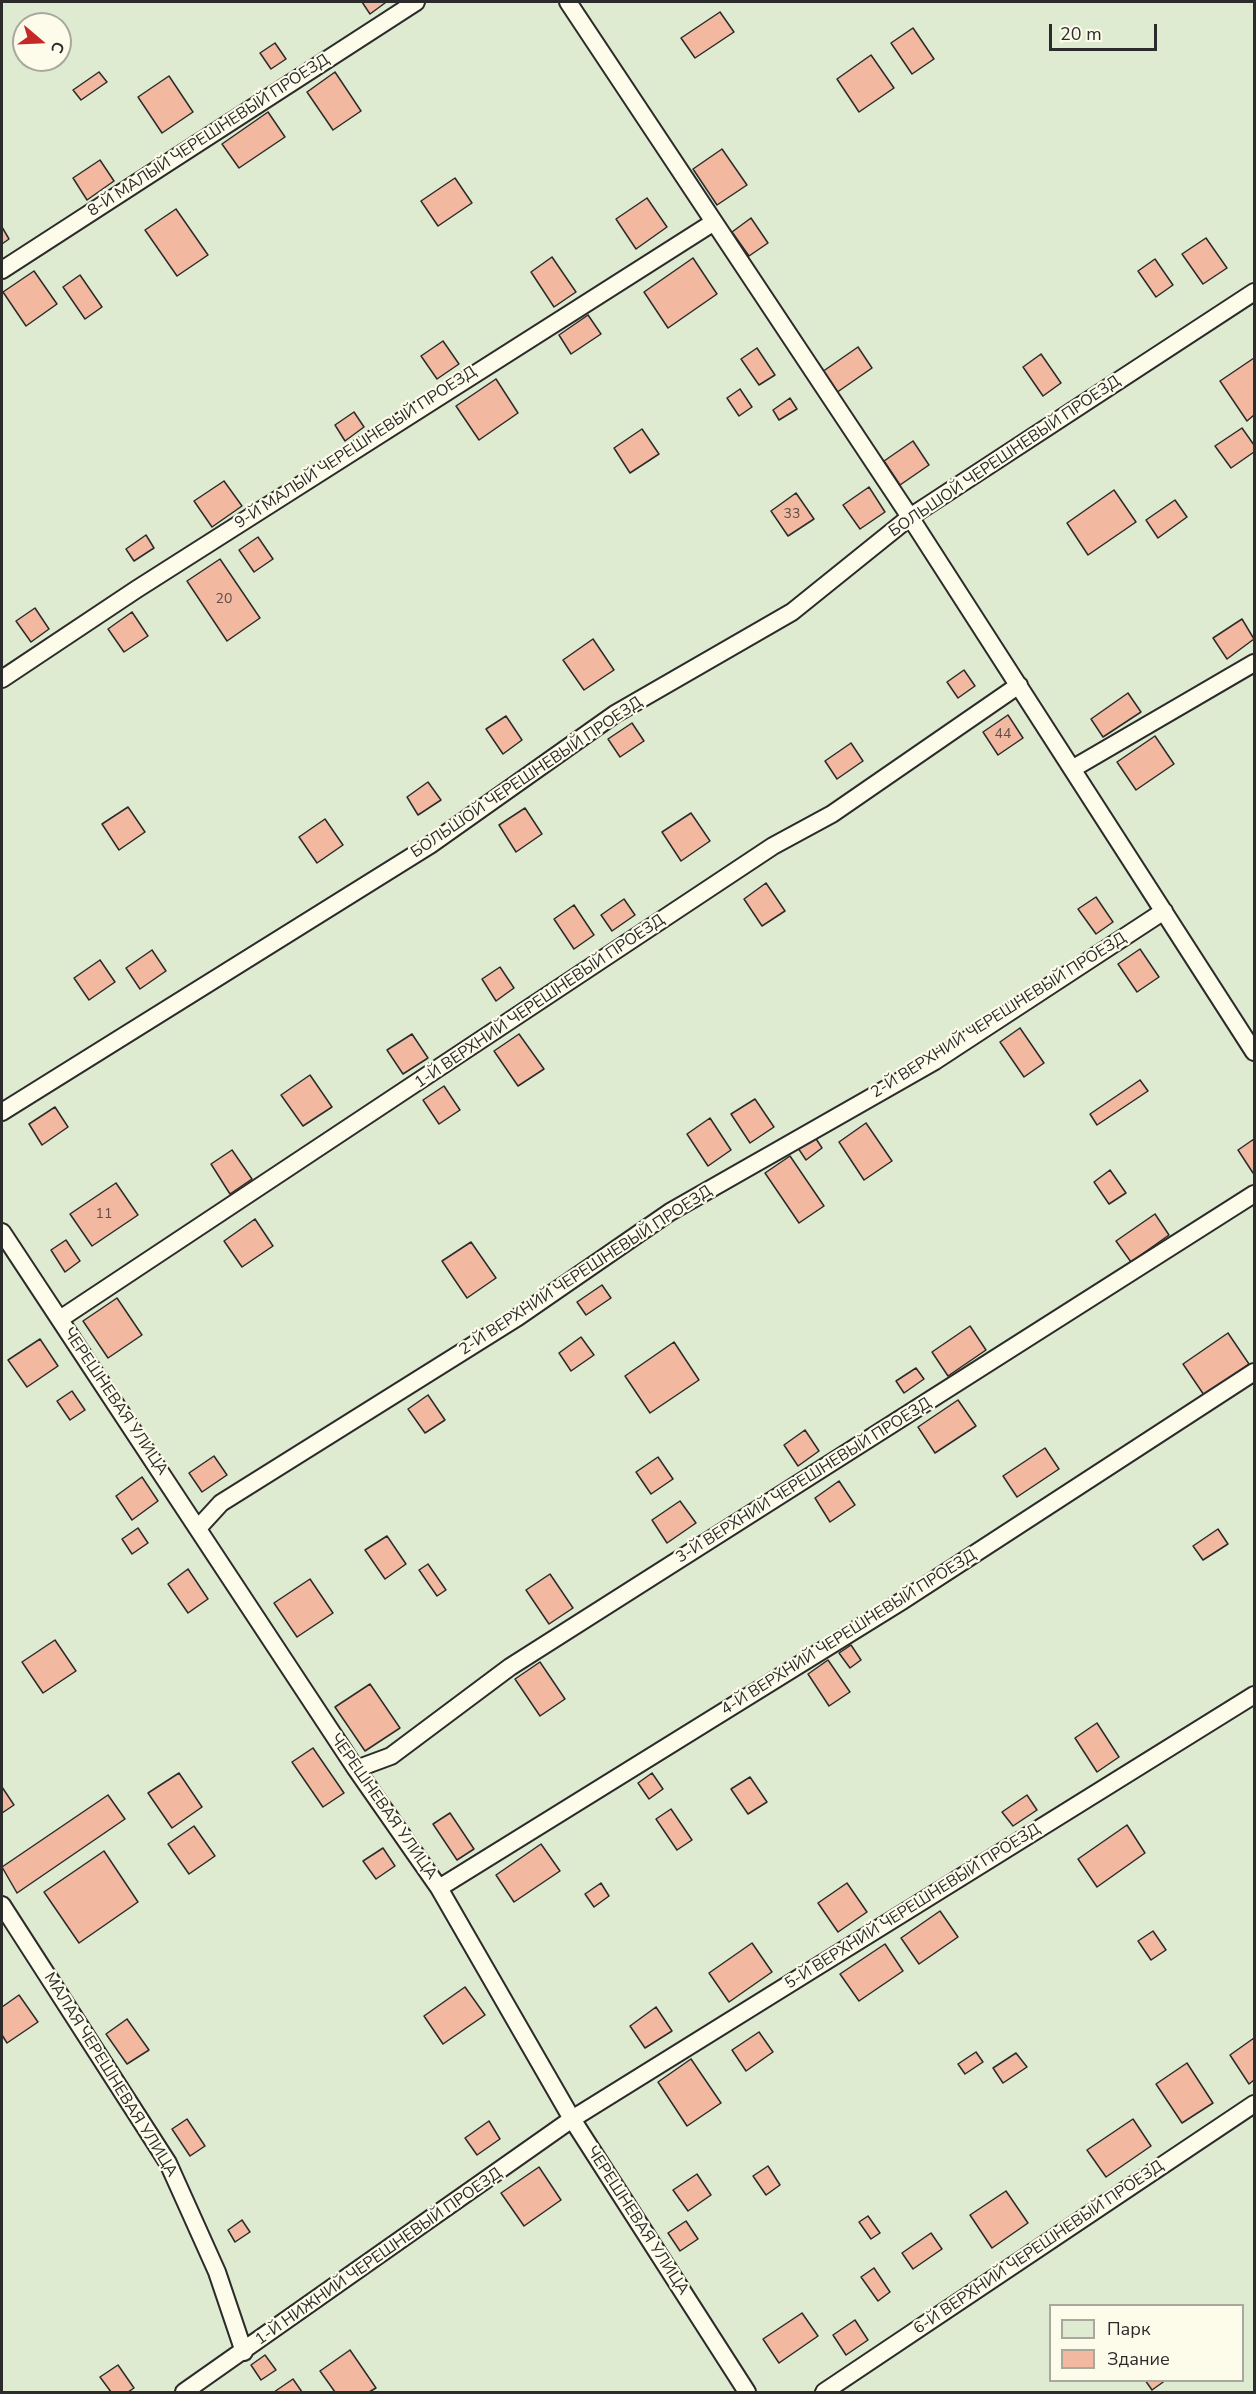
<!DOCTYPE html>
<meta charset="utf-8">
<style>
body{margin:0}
#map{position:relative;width:1256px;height:2394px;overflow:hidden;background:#fdfbea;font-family:"Nunito Sans",sans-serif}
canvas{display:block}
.frame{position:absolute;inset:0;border:3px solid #2b2b2b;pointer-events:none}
.legend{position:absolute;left:1049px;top:2304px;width:195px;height:78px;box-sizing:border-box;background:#fdfbea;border:2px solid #a9a89e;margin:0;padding:8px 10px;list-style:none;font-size:18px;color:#2b2b2b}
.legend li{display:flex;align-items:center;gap:12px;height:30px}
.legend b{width:30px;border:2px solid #a9a89e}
.north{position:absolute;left:12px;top:12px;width:60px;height:60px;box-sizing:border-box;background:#fdfbea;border:2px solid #a9a89e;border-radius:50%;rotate:109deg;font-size:16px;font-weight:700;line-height:24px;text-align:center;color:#2b2b2b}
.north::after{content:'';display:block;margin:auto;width:21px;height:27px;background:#c62828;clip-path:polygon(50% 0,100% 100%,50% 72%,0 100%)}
.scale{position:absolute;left:1049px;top:24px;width:108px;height:27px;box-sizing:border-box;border:3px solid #2b2b2b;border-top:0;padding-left:8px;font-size:18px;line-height:21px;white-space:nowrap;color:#2b2b2b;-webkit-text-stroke:4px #fdfbea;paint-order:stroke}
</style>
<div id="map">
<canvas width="1256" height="2394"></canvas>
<div class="frame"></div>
<ul class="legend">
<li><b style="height:16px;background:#deebd1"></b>Парк</li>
<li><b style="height:16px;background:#f2b8a0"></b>Здание</li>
</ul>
<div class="north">С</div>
<div class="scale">20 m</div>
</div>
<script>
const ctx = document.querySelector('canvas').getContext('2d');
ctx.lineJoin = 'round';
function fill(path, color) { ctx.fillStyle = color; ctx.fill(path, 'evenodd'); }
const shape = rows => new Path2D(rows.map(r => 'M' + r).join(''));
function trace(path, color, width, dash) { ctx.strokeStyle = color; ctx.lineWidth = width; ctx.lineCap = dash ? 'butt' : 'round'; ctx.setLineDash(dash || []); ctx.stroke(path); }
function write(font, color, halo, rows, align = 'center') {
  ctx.font = font + ' "Nunito Sans",sans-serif'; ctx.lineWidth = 4.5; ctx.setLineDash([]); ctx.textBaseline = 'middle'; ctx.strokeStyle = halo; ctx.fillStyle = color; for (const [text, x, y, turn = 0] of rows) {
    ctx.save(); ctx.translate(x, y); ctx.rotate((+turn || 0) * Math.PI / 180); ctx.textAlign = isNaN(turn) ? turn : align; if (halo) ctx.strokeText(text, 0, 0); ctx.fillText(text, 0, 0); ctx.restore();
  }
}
const green = shape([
 [2,2,1254,2,1254,2392,2,2392,2,2],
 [24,24,60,24,60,60,24,60,24,24],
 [1050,2306,1242,2306,1242,2380,1050,2380,1050,2306]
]);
const building = shape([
 [362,2,384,2,385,3,370,14,362,2],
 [720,12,734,32,695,58,681,38,720,12],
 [913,28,934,59,912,74,891,43,913,28],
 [275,43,286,59,271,69,260,53,275,43],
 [871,55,894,88,859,112,837,79,871,55],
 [99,72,107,82,81,100,73,90,99,72],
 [335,72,361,111,333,130,307,92,335,72],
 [169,76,193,112,162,133,138,97,169,76],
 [268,112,285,137,239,168,222,144,268,112],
 [722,149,747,185,717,205,693,169,722,149],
 [100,160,114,181,87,200,73,178,100,160],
 [455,178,472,203,438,226,421,201,455,178],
 [647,198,667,227,636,249,616,219,647,198],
 [176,209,208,255,177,276,145,230,176,209],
 [751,218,768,243,749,256,732,232,751,218],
 [2,227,9,239,2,244,2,227],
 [1206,238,1227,268,1203,284,1182,254,1206,238],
 [552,257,576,292,554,307,531,272,552,257],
 [693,258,717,294,668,328,644,292,693,258],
 [1155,259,1173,285,1156,297,1138,271,1155,259],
 [34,271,57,304,26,326,3,292,34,271],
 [80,275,102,307,85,319,63,287,80,275],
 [588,315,601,334,571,354,559,335,588,315],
 [443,341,459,364,437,379,421,356,443,341],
 [858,347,872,368,836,393,822,372,858,347],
 [757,348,775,375,759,385,741,359,757,348],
 [1041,354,1061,383,1043,396,1023,367,1041,354],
 [1254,358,1254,415,1247,421,1220,381,1254,358],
 [496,379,518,413,479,440,456,406,496,379],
 [740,389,752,407,739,416,727,398,740,389],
 [790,398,797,409,779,420,773,410,790,398],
 [354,412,364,427,345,441,335,425,354,412],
 [1242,428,1254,445,1254,452,1231,468,1215,446,1242,428],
 [642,429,659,454,630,473,614,448,642,429],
 [913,441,929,465,900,485,884,461,913,441],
 [224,481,242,506,212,527,194,501,224,481],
 [869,487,885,512,860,529,843,505,869,487],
 [1114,490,1136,522,1088,555,1067,523,1114,490],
 [796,493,814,519,788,536,771,511,796,493],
 [1175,500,1187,517,1158,538,1146,520,1175,500],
 [146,535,154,548,134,561,126,549,146,535],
 [258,537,273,559,254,572,239,550,258,537],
 [220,559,260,618,227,641,187,581,220,559],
 [35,608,49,629,31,642,16,621,35,608],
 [132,612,148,636,124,652,108,629,132,612],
 [1242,619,1254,639,1227,659,1213,638,1242,619],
 [593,639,614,670,584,690,563,660,593,639],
 [964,670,975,686,958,698,947,682,964,670],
 [1128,693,1141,712,1103,737,1091,719,1128,693],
 [1008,715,1023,738,998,755,983,732,1008,715],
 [506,716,522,740,503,754,486,729,506,716],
 [632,723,644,741,620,757,608,739,632,723],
 [1155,736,1174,764,1136,790,1117,762,1155,736],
 [851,743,863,761,837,779,825,761,851,743],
 [428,782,441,800,418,815,407,797,428,782],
 [128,807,145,832,119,850,102,824,128,807],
 [525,808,542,834,516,852,499,825,525,808],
 [691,813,710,841,681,861,662,832,691,813],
 [325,819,343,845,317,863,299,837,325,819],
 [766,883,785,911,762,926,744,899,766,883],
 [1096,897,1113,922,1096,934,1078,909,1096,897],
 [624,899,635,915,612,931,601,915,624,899],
 [574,905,594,935,574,949,554,919,574,905],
 [1140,949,1159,977,1137,992,1118,964,1140,949],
 [152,950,166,971,140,989,126,968,152,950],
 [100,960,115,982,89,1000,74,978,100,960],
 [500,967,514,988,496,1001,482,979,500,967],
 [1020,1028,1044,1063,1024,1077,1000,1042,1020,1028],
 [412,1034,428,1058,403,1074,387,1050,412,1034],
 [519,1034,544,1069,518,1086,494,1051,519,1034],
 [310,1075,332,1107,303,1126,281,1095,310,1075],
 [1140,1080,1148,1091,1097,1125,1090,1114,1140,1080],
 [444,1086,460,1110,439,1124,423,1100,444,1086],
 [755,1099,774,1127,750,1143,731,1114,755,1099],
 [55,1107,68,1127,42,1145,29,1124,55,1107],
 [710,1118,731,1150,708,1166,687,1134,710,1118],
 [866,1123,892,1161,864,1180,839,1142,866,1123],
 [813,1134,822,1148,806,1160,796,1145,813,1134],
 [1254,1139,1254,1173,1253,1173,1238,1150,1254,1139],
 [232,1150,252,1179,230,1194,211,1164,232,1150],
 [790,1156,824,1206,799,1223,765,1173,790,1156],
 [1110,1170,1126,1193,1109,1204,1094,1182,1110,1170],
 [116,1183,138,1215,92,1246,70,1214,116,1183],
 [1155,1214,1169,1235,1131,1262,1116,1241,1155,1214],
 [255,1219,273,1246,242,1267,224,1241,255,1219],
 [66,1240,80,1261,65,1272,51,1250,66,1240],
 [471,1242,496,1278,467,1298,442,1261,471,1242],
 [602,1285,611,1298,586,1315,577,1302,602,1285],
 [117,1298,142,1335,108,1358,83,1321,117,1298],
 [970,1326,986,1350,948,1376,932,1352,970,1326],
 [1228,1333,1249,1364,1204,1395,1183,1364,1228,1333],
 [581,1337,594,1355,571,1371,559,1353,581,1337],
 [40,1339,58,1366,27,1387,8,1360,40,1339],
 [674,1342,699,1380,650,1413,625,1376,674,1342],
 [916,1368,924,1379,904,1393,896,1381,916,1368],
 [72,1391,85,1410,70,1420,57,1401,72,1391],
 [428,1395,445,1420,425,1433,408,1409,428,1395],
 [958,1400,976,1426,935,1453,918,1427,958,1400],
 [805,1430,819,1451,798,1466,784,1445,805,1430],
 [1045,1448,1059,1469,1017,1497,1003,1476,1045,1448],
 [214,1456,227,1475,202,1492,189,1473,214,1456],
 [658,1457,673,1479,651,1494,636,1472,658,1457],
 [142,1477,158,1501,132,1520,116,1496,142,1477],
 [839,1481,855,1505,830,1522,815,1498,839,1481],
 [680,1501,696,1523,667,1543,652,1520,680,1501],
 [138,1528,148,1543,132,1554,122,1539,138,1528],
 [1218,1529,1228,1544,1203,1560,1193,1546,1218,1529],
 [387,1536,406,1564,385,1579,365,1550,387,1536],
 [428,1564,446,1590,437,1596,419,1570,428,1564],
 [188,1569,208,1599,188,1613,168,1584,188,1569],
 [550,1574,573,1608,549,1624,526,1590,550,1574],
 [310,1579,333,1613,297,1637,274,1603,310,1579],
 [55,1640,76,1671,43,1693,22,1662,55,1640],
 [851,1645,861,1660,850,1668,839,1653,851,1645],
 [828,1660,850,1692,829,1706,808,1674,828,1660],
 [540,1662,565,1699,540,1716,515,1679,540,1662],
 [370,1684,400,1728,365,1751,335,1707,370,1684],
 [1097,1723,1119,1757,1097,1772,1075,1738,1097,1723],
 [313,1748,344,1793,323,1807,292,1762,313,1748],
 [179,1773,202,1807,172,1828,148,1793,179,1773],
 [652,1773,663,1789,649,1799,638,1783,652,1773],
 [750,1777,767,1802,748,1814,731,1789,750,1777],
 [2,1787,14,1805,2,1813,2,1787],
 [108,1795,125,1819,17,1893,2,1867,108,1795],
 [1027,1795,1037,1810,1013,1826,1002,1812,1027,1795],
 [671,1809,692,1840,677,1850,656,1819,671,1809],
 [450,1813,474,1849,457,1860,433,1824,450,1813],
 [1127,1825,1145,1853,1097,1887,1078,1859,1127,1825],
 [194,1826,215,1856,189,1874,168,1844,194,1826],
 [541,1844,560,1871,514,1902,496,1875,541,1844],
 [383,1848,395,1866,376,1879,363,1861,383,1848],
 [104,1851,138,1902,79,1943,44,1892,104,1851],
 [601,1883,609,1896,594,1907,585,1894,601,1883],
 [847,1883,867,1912,838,1932,818,1903,847,1883],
 [940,1911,958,1937,919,1964,901,1938,940,1911],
 [1153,1931,1166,1950,1151,1960,1138,1941,1153,1931],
 [752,1943,772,1972,729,2002,709,1973,752,1943],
 [885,1944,903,1971,859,2001,840,1974,885,1944],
 [465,1987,485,2015,443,2044,424,2016,465,1987],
 [19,1995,38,2022,7,2043,2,2035,2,2007,19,1995],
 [656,2007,672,2031,645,2048,630,2026,656,2007],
 [127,2019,149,2050,127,2064,106,2034,127,2019],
 [759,2032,773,2052,746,2071,732,2050,759,2032],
 [1254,2038,1254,2080,1249,2084,1230,2055,1254,2038],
 [976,2052,983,2062,965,2074,958,2064,976,2052],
 [1016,2053,1027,2067,1003,2083,993,2068,1016,2053],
 [691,2059,721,2103,687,2126,658,2082,691,2059],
 [1187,2063,1213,2103,1182,2123,1156,2084,1187,2063],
 [187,2119,205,2146,190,2156,172,2129,187,2119],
 [1133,2119,1151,2146,1106,2177,1087,2150,1133,2119],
 [489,2121,500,2139,477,2155,465,2138,489,2121],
 [768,2166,780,2185,766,2195,753,2176,768,2166],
 [539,2167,561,2200,524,2226,501,2193,539,2167],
 [697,2174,711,2195,688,2211,673,2190,697,2174],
 [1006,2191,1028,2223,992,2248,970,2215,1006,2191],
 [868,2216,880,2233,871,2239,859,2222,868,2216],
 [242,2220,250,2232,235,2242,228,2230,242,2220],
 [686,2221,698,2239,680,2251,668,2233,686,2221],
 [931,2233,942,2249,913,2269,902,2253,931,2233],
 [874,2268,890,2292,878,2301,861,2277,874,2268],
 [802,2313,818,2336,779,2363,763,2339,802,2313],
 [855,2320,868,2340,846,2355,833,2335,855,2320],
 [350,2350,376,2388,369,2392,335,2392,320,2371,350,2350],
 [265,2355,276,2370,261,2380,251,2365,265,2355],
 [118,2365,134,2388,128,2392,111,2392,100,2377,118,2365],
 [293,2379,302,2392,274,2392,293,2379],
 [1145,2380,1166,2380,1152,2390,1145,2380]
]);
const service = shape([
 [568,2,910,517,1254,1052],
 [2,270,416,2],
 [2,679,137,589,714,222],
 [1072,769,1254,663],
 [2,1112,430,845,615,714,792,612,910,517,1254,292],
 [2,1232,356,1769,439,1888,572,2119,747,2392],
 [60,1319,773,846,832,814,1019,685],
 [199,1527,221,1503,518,1317,670,1212,935,1061,1164,911],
 [356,1769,391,1756,510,1667,1254,1194],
 [439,1888,902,1601,1254,1372],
 [2,1905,168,2163,217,2272,244,2352],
 [184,2392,572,2119,1254,1695],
 [824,2392,1254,2104]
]);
const numberNames = [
 ["33",792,515],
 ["20",224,600],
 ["44",1003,735],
 ["11",104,1215]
];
const streetNames = [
 ["8-Й МАЛЫЙ ЧЕРЕШНЕВЫЙ ПРОЕЗД",209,136,-33],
 ["9-Й МАЛЫЙ ЧЕРЕШНЕВЫЙ ПРОЕЗД",356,448,-33],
 ["БОЛЬШОЙ ЧЕРЕШНЕВЫЙ ПРОЕЗД",1005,457,-34],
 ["БОЛЬШОЙ ЧЕРЕШНЕВЫЙ ПРОЕЗД",527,778,-34],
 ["1-Й ВЕРХНИЙ ЧЕРЕШНЕВЫЙ ПРОЕЗД",540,1002,-34],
 ["2-Й ВЕРХНИЙ ЧЕРЕШНЕВЫЙ ПРОЕЗД",999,1016,-32],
 ["2-Й ВЕРХНИЙ ЧЕРЕШНЕВЫЙ ПРОЕЗД",586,1271,-33],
 ["ЧЕРЕШНЕВАЯ УЛИЦА",115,1402,56],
 ["3-Й ВЕРХНИЙ ЧЕРЕШНЕВЫЙ ПРОЕЗД",804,1481,-32],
 ["4-Й ВЕРХНИЙ ЧЕРЕШНЕВЫЙ ПРОЕЗД",849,1633,-32],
 ["ЧЕРЕШНЕВАЯ УЛИЦА",383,1807,55],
 ["5-Й ВЕРХНИЙ ЧЕРЕШНЕВЫЙ ПРОЕЗД",913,1907,-32],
 ["МАЛАЯ ЧЕРЕШНЕВАЯ УЛИЦА",110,2075,58],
 ["ЧЕРЕШНЕВАЯ УЛИЦА",637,2221,57],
 ["6-Й ВЕРХНИЙ ЧЕРЕШНЕВЫЙ ПРОЕЗД",1039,2248,-34],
 ["1-Й НИЖНИЙ ЧЕРЕШНЕВЫЙ ПРОЕЗД",379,2257,-35]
];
fill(green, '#deebd1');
trace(green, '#74746e', 1.5);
fill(building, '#f2b8a0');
trace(building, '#2b2b2b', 1.5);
trace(service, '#2b2b2b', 20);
trace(service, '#fdfbea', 16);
write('14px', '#5d4e48', null, numberNames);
write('16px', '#2b2b2b', '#fdfbea', streetNames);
</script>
